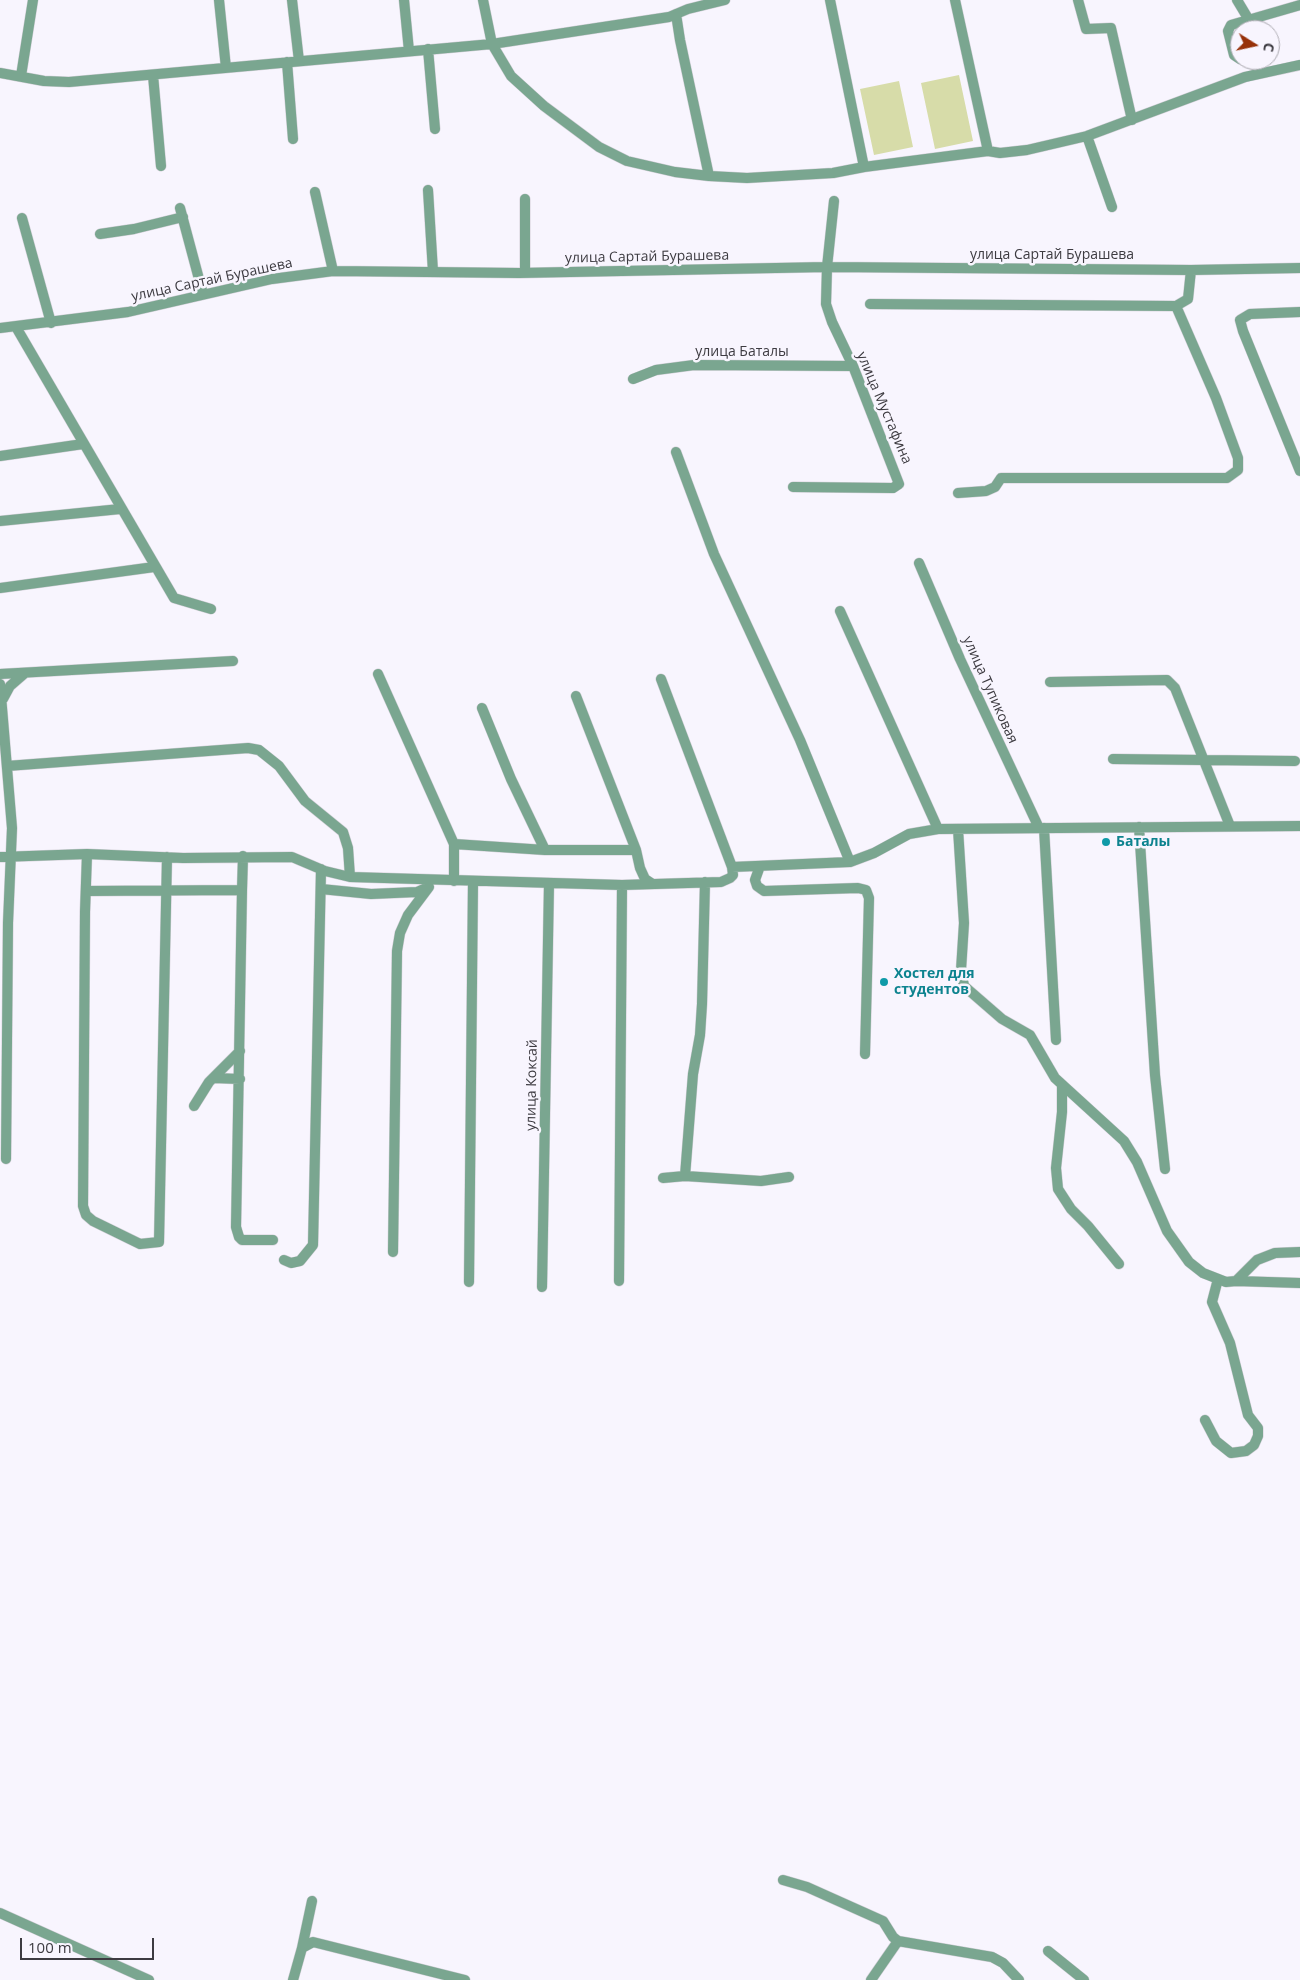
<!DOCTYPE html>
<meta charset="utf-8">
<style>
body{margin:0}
#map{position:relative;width:1300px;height:1980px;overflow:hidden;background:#f8f5fe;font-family:"Open Sans",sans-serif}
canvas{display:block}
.north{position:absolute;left:1230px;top:20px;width:50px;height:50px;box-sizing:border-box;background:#f8f5fe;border:1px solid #adabb2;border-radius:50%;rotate:100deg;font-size:14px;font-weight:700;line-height:20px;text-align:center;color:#3d3b41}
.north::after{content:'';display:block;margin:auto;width:18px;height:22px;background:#973109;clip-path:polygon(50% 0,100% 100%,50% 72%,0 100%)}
.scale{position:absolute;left:20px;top:1938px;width:134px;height:22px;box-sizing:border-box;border:2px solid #3d3b41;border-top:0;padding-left:6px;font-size:15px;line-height:18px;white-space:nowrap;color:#3d3b41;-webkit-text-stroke:4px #f8f5fe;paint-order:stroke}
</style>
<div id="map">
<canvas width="1300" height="1980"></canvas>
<div class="north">С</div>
<div class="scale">100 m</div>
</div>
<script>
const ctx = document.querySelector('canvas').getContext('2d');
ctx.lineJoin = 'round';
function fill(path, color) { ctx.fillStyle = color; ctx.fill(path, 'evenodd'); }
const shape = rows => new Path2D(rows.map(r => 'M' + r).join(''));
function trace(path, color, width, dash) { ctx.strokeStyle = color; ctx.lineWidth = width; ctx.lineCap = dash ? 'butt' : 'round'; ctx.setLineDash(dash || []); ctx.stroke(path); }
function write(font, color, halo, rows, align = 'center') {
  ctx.font = font + ' "Open Sans",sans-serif'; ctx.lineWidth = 5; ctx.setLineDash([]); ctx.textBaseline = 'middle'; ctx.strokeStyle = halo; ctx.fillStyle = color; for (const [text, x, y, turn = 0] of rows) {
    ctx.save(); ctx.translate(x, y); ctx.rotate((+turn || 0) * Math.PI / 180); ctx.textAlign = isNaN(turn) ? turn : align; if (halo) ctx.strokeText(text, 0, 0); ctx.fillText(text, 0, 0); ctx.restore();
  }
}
const green = shape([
 [959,75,973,141,935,149,921,83],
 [899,81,913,147,874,155,860,89]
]);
const minor = shape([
 [219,0,226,68],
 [292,0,299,61],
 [404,0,409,51],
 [483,0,492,44,511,76,544,106,599,147,627,161,675,172,709,176,747,178,833,173,864,167,988,151,1000,153,1027,150,1087,136,1245,77,1300,65],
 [830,0,864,167],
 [955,0,988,151],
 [1078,0,1086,29,1111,28,1132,120],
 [1237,0,1249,20],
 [676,14,680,40,709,176],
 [428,49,435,129],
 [1240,59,1234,55,1228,31,1231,25,1300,5],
 [287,62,293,139],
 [0,73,44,81,69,82,492,44,669,17,688,9,725,0],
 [153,75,161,166],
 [21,76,33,0],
 [1087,136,1112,207],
 [428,190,433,272],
 [315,192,333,271],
 [525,199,525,273],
 [180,208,203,294],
 [22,218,51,323],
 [100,234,134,229,183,217],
 [870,304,1176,306,1216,398,1238,458,1238,470,1227,478,1001,478,995,487,986,491,958,493],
 [1176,306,1188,299,1191,270],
 [1300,312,1250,314,1240,320,1243,331,1300,471],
 [16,327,174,598,211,609],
 [0,328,128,312,272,279,333,271,519,273,827,267,1191,270,1300,268],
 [633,379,656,370,694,365,853,366],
 [676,452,714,554,800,740,850,862],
 [0,456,83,444],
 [793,487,893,488,899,484,853,366,832,322,826,304,827,267,834,201],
 [0,521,120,509],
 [919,563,960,659,1039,828],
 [0,588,154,567],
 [840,611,938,829],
 [0,674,233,661],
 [378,674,454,844,454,881],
 [1050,682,1167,680,1175,688,1230,826],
 [0,684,12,828,8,923,6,1159],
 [576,696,636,850,640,868,645,879,651,883],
 [3,699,10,686,25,673],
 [482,708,511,779,545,850],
 [1113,759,1295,761],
 [7,766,248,748,259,750,279,766,305,801,343,832,348,848,350,877],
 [1139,827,1155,1075,1165,1169],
 [1044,828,1056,1040],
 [958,829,964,923,961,970,964,986,1002,1019,1030,1035,1055,1078,1124,1141,1137,1162,1167,1231,1189,1262,1203,1273,1226,1282,1236,1281,1257,1260,1275,1253,1300,1252],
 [454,844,545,850,636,850],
 [87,854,85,912,83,1206,86,1215,93,1221,140,1244,159,1242,167,857],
 [0,857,87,854,183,858,292,857,325,871,350,877,622,885,721,882,730,878,733,875,732,867,661,679],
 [760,866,755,880,757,886,764,891,858,888,866,890,869,898,865,1054],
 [732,867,850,862,874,853,909,834,938,829,1300,826],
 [321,889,371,894,417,892,426,888],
 [242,890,236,1227,239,1237,242,1240,273,1240],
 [86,891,242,890,243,856],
 [213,1078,240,1079],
 [1062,1085,1062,1112,1056,1168,1058,1189,1071,1209,1088,1226,1119,1264],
 [194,1106,209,1082,240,1051],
 [685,1176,761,1181,789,1177],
 [663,1178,685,1176,693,1074,700,1035,702,1004,705,882],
 [393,1252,397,951,400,933,408,915,429,887],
 [284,1260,291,1263,300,1261,313,1245,321,869],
 [619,1281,622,885],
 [1236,1281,1300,1283],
 [469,1282,473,881],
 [542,1287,549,883],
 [1205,1420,1216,1441,1231,1453,1246,1451,1254,1445,1258,1436,1258,1428,1248,1415,1230,1343,1212,1302,1218,1279],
 [783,1880,807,1887,883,1921,893,1937,898,1941,992,1957,1003,1963,1019,1980],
 [0,1913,149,1980],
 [302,1948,312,1901],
 [1048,1951,1084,1980],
 [293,1980,302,1948,313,1942,465,1980],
 [871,1980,898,1941]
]);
const markers = [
 [1106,842,5,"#0f9aa8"],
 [884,982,5,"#0f9aa8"]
];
const streetNames = [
 ["улица Сартай Бурашева",1052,255],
 ["улица Сартай Бурашева",647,257,-1],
 ["улица Сартай Бурашева",212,280,-12],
 ["улица Баталы",742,352],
 ["улица Мустафина",884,408,67],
 ["улица Тупиковая",990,690,66],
 ["улица Коксай",532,1085,-89]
];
const cultureNames = [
 ["Баталы",1116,842],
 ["Хостел для",894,974],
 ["студентов",894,990]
];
fill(green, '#d7dca9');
trace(minor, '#d3d0d8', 11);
trace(minor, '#7aa690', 10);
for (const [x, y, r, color] of markers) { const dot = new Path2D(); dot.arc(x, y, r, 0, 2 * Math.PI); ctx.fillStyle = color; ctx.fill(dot); trace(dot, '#f8f5fe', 2); }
write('14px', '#3d3b41', '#f8f5fe', streetNames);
write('bold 14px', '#0d838f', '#f8f5fe', cultureNames, 'left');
</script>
